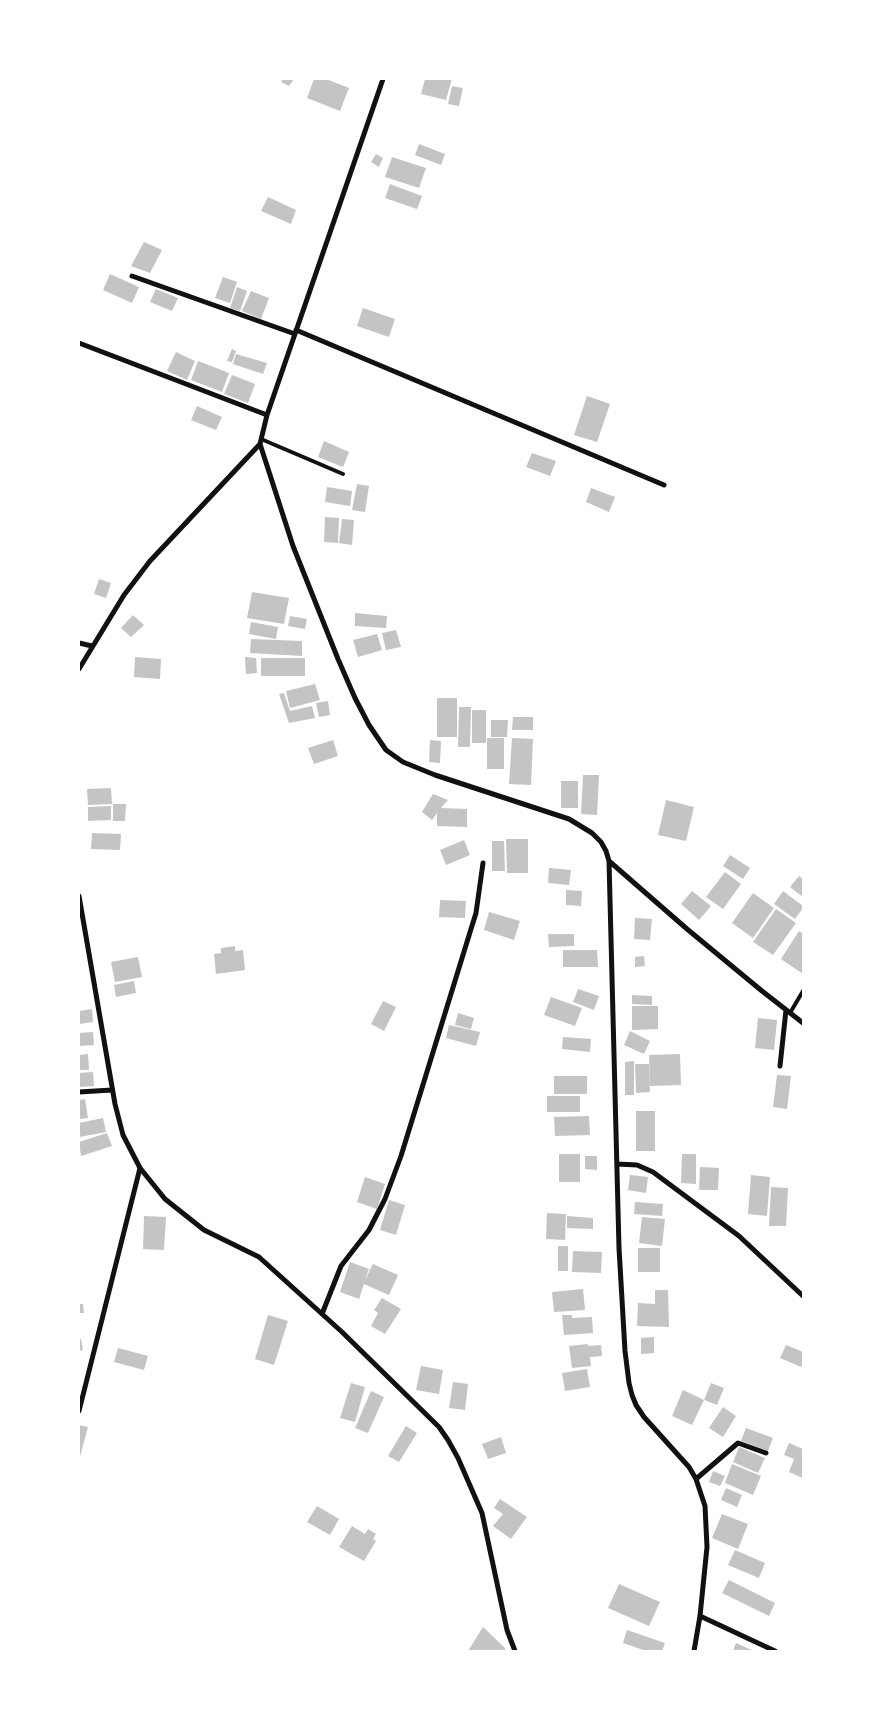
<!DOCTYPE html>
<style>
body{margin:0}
#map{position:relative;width:882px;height:1730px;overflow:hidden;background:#fff;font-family:"Fira Sans",sans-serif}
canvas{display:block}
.frame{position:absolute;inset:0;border:80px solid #fff;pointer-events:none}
</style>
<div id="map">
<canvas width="882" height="1730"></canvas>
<div class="frame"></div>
</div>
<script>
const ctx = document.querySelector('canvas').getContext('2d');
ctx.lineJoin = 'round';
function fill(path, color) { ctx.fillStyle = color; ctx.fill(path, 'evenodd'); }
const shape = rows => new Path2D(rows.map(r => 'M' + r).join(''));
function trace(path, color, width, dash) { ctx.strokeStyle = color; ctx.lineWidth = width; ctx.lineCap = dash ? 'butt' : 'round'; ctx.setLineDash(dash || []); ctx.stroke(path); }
const building = shape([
 [283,79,294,79,289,86,281,82],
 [314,79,326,79,349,88,340,111,307,98],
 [425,79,452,79,446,100,421,94],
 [452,86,463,88,459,106,448,104],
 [419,144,445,154,441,165,415,155],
 [376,154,383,158,379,167,371,162],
 [392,157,426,168,419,188,385,177],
 [390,184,422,196,417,209,385,198],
 [268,197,296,210,291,224,261,211],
 [144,242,162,250,150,273,131,266],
 [110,274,139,287,132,303,103,290],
 [223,277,237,282,230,303,215,298],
 [237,287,247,291,240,311,230,308],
 [156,289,178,298,172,311,150,302],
 [251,291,269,298,261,319,242,311],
 [363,308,395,319,389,337,357,326],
 [232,349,236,351,232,362,227,361],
 [176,352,195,361,187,380,167,371],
 [236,354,267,363,263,374,233,364],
 [198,361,229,373,222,392,191,380],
 [232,375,255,384,248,403,224,394],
 [587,396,610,404,597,442,574,435],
 [197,406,222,417,216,430,191,420],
 [324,441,349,452,343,467,318,457],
 [532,453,556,461,550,476,526,467],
 [357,484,369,486,365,512,352,510],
 [327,487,352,491,350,506,325,502],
 [591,488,615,497,609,512,586,502],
 [325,517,339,518,338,543,324,542],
 [342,519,354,520,352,545,339,543],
 [99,579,111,583,106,598,94,594],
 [252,592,289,598,284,624,247,618],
 [355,613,387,616,386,628,355,626],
 [133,615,144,625,131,637,121,628],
 [290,616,307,619,305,629,288,626],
 [251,622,278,627,276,639,249,634],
 [396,630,401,647,386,650,382,633],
 [377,634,382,650,358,657,353,640],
 [251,639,302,641,302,656,250,653],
 [135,657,161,659,160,679,134,677],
 [245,657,256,658,257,673,246,674],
 [261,658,305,658,305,676,261,676],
 [315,684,320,700,290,708,286,691],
 [284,693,290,711,312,706,315,718,289,723,279,694],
 [437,698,457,698,457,737,437,737],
 [328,701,330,715,319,717,316,703],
 [459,707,471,707,470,747,458,747],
 [472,710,486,710,486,743,472,743],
 [513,717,533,717,533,730,512,730],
 [491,720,508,720,507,737,491,737],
 [487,738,504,738,504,769,487,769],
 [512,738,533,739,531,785,509,784],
 [333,740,338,756,314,764,308,748],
 [430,740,441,741,440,763,429,762],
 [583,775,599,775,597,815,581,814],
 [561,781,578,781,578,808,561,808],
 [111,788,112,804,88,805,87,789],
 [433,794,448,800,441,808,467,809,467,827,437,826,437,813,432,820,422,812],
 [666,800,694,807,686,841,658,835],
 [113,804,126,804,125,821,113,821],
 [111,806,111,820,88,821,88,807],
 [92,833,121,834,120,850,91,849],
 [506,839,528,839,528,873,507,873],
 [464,840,470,855,446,865,440,850],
 [492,841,504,841,505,871,492,871],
 [730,855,750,868,743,879,723,866],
 [549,868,571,870,569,885,548,883],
 [725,872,741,884,723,909,706,897],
 [799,876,803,879,803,897,790,887],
 [566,890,582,891,581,906,566,905],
 [692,891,711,906,699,920,681,904],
 [783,891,803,906,803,908,795,919,774,904],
 [753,893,774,908,753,938,732,923],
 [440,900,466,901,465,918,439,917],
 [776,909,796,923,773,955,753,942],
 [489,912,520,921,514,940,484,930],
 [635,918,652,919,650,940,634,939],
 [799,931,803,934,803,974,781,959],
 [548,934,574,934,574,946,549,947],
 [235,946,235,951,243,950,245,970,216,974,214,954,221,953,221,948],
 [563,950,597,950,598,967,563,967],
 [644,956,645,966,635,967,635,957],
 [138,957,142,977,115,982,111,962],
 [134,981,136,993,116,997,114,985],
 [578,989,599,996,594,1010,573,1002],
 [632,995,652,996,652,1005,632,1004],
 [551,997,582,1008,575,1026,544,1015],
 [383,1001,396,1007,384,1031,371,1024],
 [632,1006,658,1006,658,1029,632,1030],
 [92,1009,93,1022,79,1024,79,1011],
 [458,1013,474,1018,471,1029,455,1025],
 [758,1018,777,1020,774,1050,755,1048],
 [449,1025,480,1032,476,1046,446,1038],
 [630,1031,650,1041,644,1054,624,1045],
 [93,1032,94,1045,79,1046,79,1033],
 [563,1037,591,1039,590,1052,562,1049],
 [88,1054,89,1070,79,1070,79,1055],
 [680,1054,681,1085,650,1086,649,1055],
 [634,1061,634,1095,625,1095,625,1062],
 [635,1064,649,1064,650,1092,636,1093],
 [93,1072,94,1086,79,1087,79,1073],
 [777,1075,791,1076,787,1109,773,1107],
 [554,1076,587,1076,587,1094,554,1094],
 [547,1096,580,1096,580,1112,547,1112],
 [85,1099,88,1118,79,1119,79,1100],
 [636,1111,655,1111,655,1151,636,1151],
 [589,1116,590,1135,555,1136,554,1117],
 [103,1118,106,1132,80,1137,79,1123],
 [107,1133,112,1146,81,1156,79,1142],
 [559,1154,580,1154,580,1182,559,1182],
 [682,1154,696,1154,696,1184,681,1183],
 [585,1156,597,1156,597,1170,585,1169],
 [700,1167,719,1168,718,1190,699,1190],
 [630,1175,648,1177,646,1193,628,1190],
 [751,1175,770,1177,767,1216,748,1214],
 [365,1177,385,1184,377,1209,357,1202],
 [771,1187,788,1188,786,1226,769,1226],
 [389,1200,405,1205,396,1235,380,1230],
 [635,1202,663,1204,662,1216,634,1214],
 [547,1213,566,1214,565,1240,546,1239],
 [144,1216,166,1217,164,1250,143,1249],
 [567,1216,593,1218,593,1229,567,1228],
 [642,1217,665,1219,662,1246,639,1243],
 [558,1246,568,1246,568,1271,558,1271],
 [638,1248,660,1248,660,1272,638,1272],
 [573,1251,602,1252,601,1273,572,1272],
 [350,1262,369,1269,365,1280,373,1264,398,1275,389,1295,364,1284,359,1299,340,1292],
 [583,1289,585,1310,554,1312,552,1292],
 [655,1290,668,1290,669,1327,637,1326,638,1303,655,1304],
 [382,1298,401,1309,385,1334,371,1326,378,1313,374,1310],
 [79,1304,83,1304,84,1313,79,1313],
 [268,1315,288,1321,274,1365,255,1359],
 [562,1315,572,1315,572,1318,592,1317,593,1333,564,1335],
 [654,1337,654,1353,641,1354,641,1338],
 [79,1339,81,1339,83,1350,79,1351],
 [588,1344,588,1346,601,1345,602,1356,590,1357,591,1366,572,1368,569,1346],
 [786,1345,803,1352,803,1363,801,1367,780,1358],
 [118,1348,148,1356,144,1370,114,1362],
 [421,1366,443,1370,439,1394,416,1390],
 [587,1369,590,1387,565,1391,562,1373],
 [453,1382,468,1384,465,1410,449,1408],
 [351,1383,365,1387,355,1422,340,1418],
 [711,1383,724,1388,717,1405,704,1400],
 [683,1390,704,1400,692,1425,672,1416],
 [371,1391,384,1397,368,1433,355,1428],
 [723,1407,736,1416,723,1437,709,1428],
 [79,1425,88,1427,79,1460],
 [406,1426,417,1433,399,1462,388,1456],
 [746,1428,773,1438,768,1451,741,1441],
 [501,1437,506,1453,488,1459,482,1444],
 [789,1443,803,1449,803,1478,789,1472,794,1459,784,1455],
 [739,1447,765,1458,758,1473,733,1462],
 [732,1464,761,1476,753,1495,725,1483],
 [713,1471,725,1476,720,1486,709,1482],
 [726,1488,742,1495,737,1507,721,1500],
 [500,1499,527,1517,511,1539,493,1526,503,1514,494,1508],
 [317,1506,339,1519,330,1535,307,1522],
 [722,1514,748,1524,738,1549,712,1538],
 [352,1526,365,1534,368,1529,376,1534,373,1539,376,1541,364,1561,339,1547],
 [735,1550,765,1563,759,1578,728,1565],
 [729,1580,775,1603,769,1616,722,1593],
 [619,1584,660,1602,649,1626,608,1608],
 [483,1627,504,1647,506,1651,468,1651],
 [627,1630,665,1643,662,1651,646,1651,623,1643],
 [736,1643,754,1651,733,1651]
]);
const service = shape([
 [261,439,343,474],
 [790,1013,803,991]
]);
const minor = shape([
 [383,79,267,415,260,444,293,546,338,659,355,698,369,725,386,750,403,762,435,775,569,819,592,833,601,842,606,851,609,861,619,1248,625,1351,629,1383,632,1395,636,1405,644,1417,689,1467,696,1479,705,1506,707,1547,700,1616,694,1651],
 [132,276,295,334],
 [296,330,664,485],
 [79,343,267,415],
 [79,643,92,646],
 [79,669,124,595,150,561,260,444],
 [609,861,687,929,762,991,803,1023],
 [79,896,115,1104,123,1135,140,1168,165,1199,204,1230,259,1257,342,1332,439,1427,448,1440,458,1458,482,1513,507,1630,515,1651],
 [780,1066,786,1010],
 [79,1092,112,1090],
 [617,1164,637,1165,653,1172,739,1236,803,1296],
 [322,1314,341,1266,369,1230,385,1199,401,1156,471,929,476,913,483,863],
 [79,1411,140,1168],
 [696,1479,738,1443,766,1453],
 [700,1616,775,1651]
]);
fill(building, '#c4c4c4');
trace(service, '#111', 4);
trace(minor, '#111', 5);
</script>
